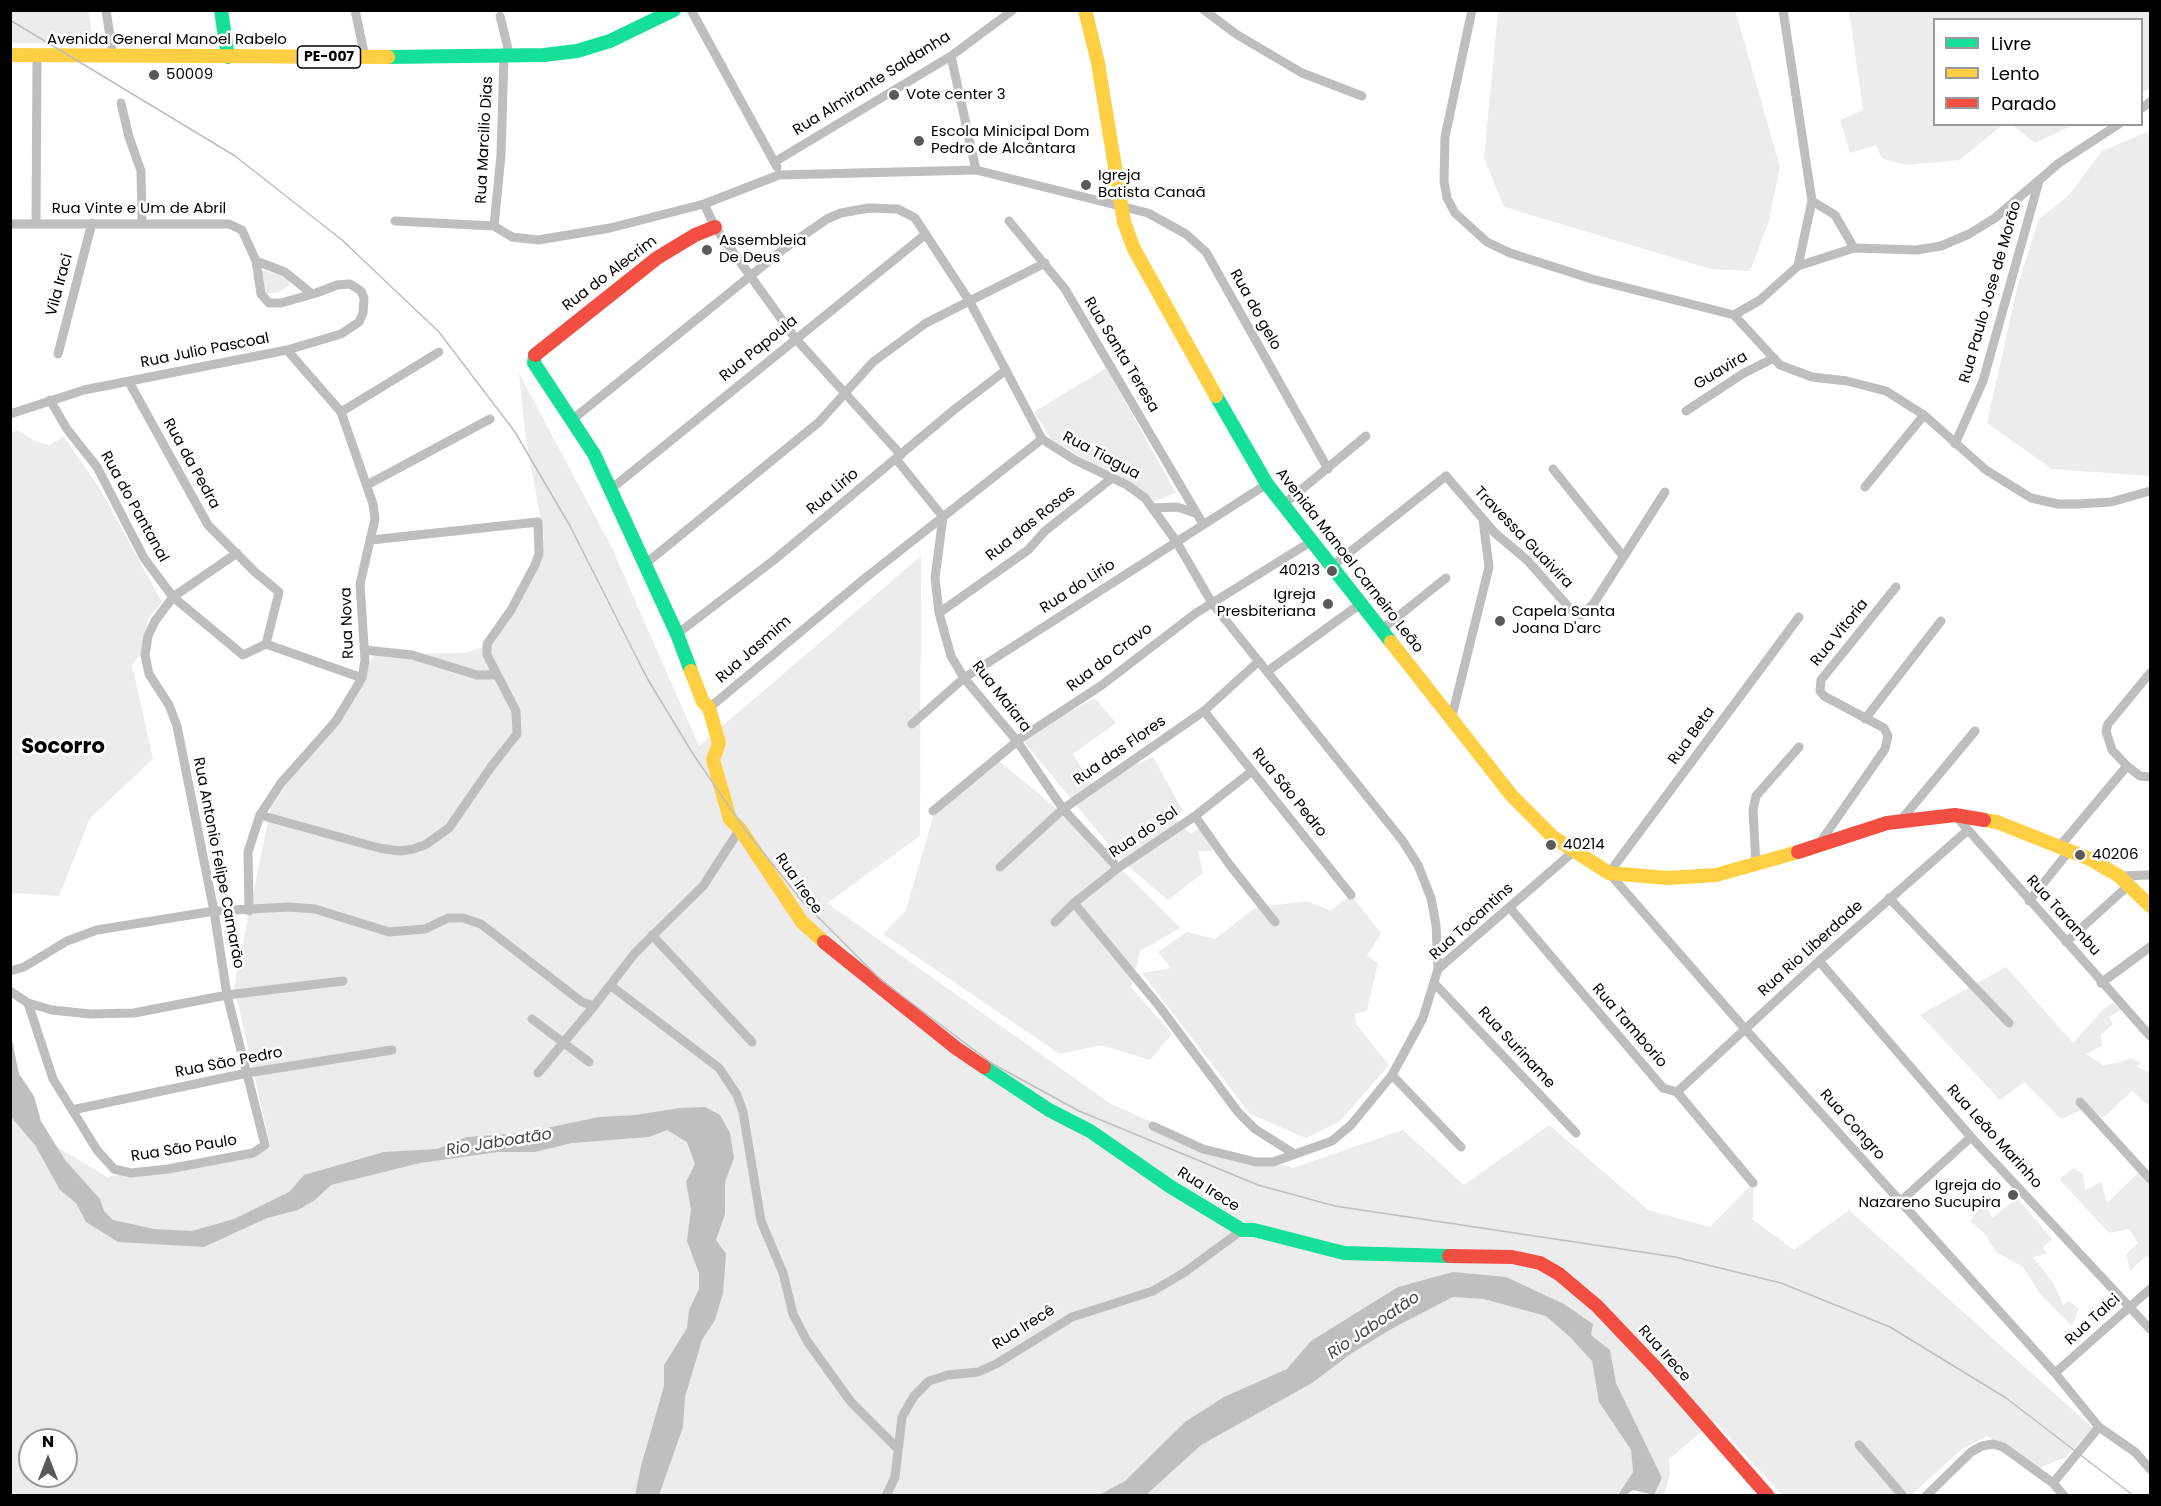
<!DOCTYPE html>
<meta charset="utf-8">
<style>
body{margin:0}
#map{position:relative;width:2161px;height:1506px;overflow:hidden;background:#fff;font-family:Poppins,sans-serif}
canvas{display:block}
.frame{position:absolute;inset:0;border:12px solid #000;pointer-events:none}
.legend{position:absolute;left:1933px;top:18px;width:210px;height:108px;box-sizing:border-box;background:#fff;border:2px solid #999;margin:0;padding:8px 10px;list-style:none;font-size:18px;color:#000}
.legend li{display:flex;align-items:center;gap:12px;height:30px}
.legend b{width:30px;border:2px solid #999}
.north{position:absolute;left:18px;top:1428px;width:60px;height:60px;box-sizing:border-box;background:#fff;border:2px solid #999;border-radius:50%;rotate:0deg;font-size:16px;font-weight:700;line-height:24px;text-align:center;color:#000}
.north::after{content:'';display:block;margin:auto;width:21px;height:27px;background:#595959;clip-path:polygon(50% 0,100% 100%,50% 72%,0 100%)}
</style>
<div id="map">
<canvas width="2161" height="1506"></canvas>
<div class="frame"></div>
<ul class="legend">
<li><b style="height:8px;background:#16e098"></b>Livre</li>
<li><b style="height:8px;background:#ffcf43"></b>Lento</li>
<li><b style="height:8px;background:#f24e42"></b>Parado</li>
</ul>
<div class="north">N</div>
</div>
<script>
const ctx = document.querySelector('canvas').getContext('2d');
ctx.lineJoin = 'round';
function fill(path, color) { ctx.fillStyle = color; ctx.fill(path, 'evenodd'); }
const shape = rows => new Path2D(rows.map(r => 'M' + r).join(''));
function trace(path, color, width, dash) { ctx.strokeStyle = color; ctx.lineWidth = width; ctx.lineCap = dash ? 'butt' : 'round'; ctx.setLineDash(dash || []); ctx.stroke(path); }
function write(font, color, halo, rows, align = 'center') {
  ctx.font = font + ' Poppins,sans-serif'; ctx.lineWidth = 5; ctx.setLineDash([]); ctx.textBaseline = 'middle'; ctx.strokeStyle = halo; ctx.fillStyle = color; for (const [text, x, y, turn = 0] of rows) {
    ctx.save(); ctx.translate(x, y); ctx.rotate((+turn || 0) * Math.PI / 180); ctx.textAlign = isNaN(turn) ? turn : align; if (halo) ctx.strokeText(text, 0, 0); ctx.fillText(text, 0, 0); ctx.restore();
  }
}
const green = shape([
 [11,10,89,11,93,45,11,43],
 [1735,10,1780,167,1768,224,1750,271,1711,269,1504,207,1484,158,1498,11],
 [1849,11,2150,11,2150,88,2142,92,2142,20,1934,20,1934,124,2002,125,1960,160,1907,165,1882,159,1876,145,1850,153,1840,120,1863,110],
 [2012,125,2012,124,2074,125,2035,143],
 [2150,131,2150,476,2052,469,1987,423,2018,284,2039,219,2069,195,2102,151],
 [259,269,286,277,290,281,289,285,277,293,263,294],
 [1106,368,1176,493,1154,501,1051,439,1034,412],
 [519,373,612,548,699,746,921,556,920,836,827,903,1111,1104,1205,1145,1293,1168,1403,1130,1464,1185,1549,1125,1648,1210,1710,1227,1753,1183,1753,1220,1794,1250,1849,1210,2093,1428,2066,1457,2039,1468,1987,1436,1962,1449,1910,1496,1782,1495,1714,1421,1669,1459,1670,1474,1664,1496,1654,1495,1662,1478,1621,1434,1631,1450,1633,1472,1618,1496,11,1495,10,1118,107,1177,271,1149,234,986,271,807,375,654,465,653,491,644,535,573,544,538,525,433],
 [1449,1273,1475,1298,1453,1297,1395,1327,1352,1353,1312,1383],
 [30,1440,66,1440,66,1476,30,1476],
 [17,430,35,441,49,445,64,437,100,489,162,602,148,619,141,654,132,665,153,759,90,818,59,896,11,893,10,433],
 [1095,698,1116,723,1073,754,1091,784,1153,757,1183,811,1174,818,1191,834,1202,826,1213,851,1198,851,1203,873,1168,900,1123,862,1021,738],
 [996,758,1082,830,1180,928,1140,951,1131,987,1172,1034,1150,1060,1101,1045,1060,1054,883,934,906,910,933,817],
 [1351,895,1381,933,1367,956,1378,963,1367,1011,1355,1014,1356,1024,1389,1065,1339,1122,1306,1138,1250,1114,1142,973,1171,968,1158,952,1187,932,1215,939,1255,908,1306,901,1331,911],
 [2006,967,2073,1043,2104,1009,2113,1003,2121,1010,2109,1017,2113,1024,2101,1035,2102,1046,2086,1054,2103,1065,2118,1063,2130,1058,2142,1063,2136,1067,2150,1072,2150,1107,2132,1091,2103,1118,2088,1107,2061,1119,2024,1082,2000,1100,1920,1015],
 [2074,1168,2083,1175,2085,1190,2101,1182,2107,1203,2139,1172,2150,1184,2150,1259,2146,1256,2130,1271,2126,1254,2138,1243,2129,1229,2109,1233,2059,1179],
 [2017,1198,2052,1239,2043,1247,2047,1254,2033,1257,2054,1284,2063,1305,2069,1301,2079,1309,2072,1326,2041,1295,2023,1267,1996,1252,1985,1234,1970,1221,1985,1201,1992,1218]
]);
const water = shape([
 [11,1035,19,1074,34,1096,41,1121,65,1160,100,1199,104,1211,113,1220,154,1229,192,1231,234,1219,289,1192,304,1175,384,1152,437,1149,467,1137,523,1133,599,1117,636,1115,679,1108,705,1107,720,1115,730,1133,734,1158,725,1182,725,1214,716,1240,726,1254,723,1293,715,1320,702,1340,685,1397,683,1427,659,1495,635,1495,641,1466,664,1386,664,1365,687,1328,689,1310,699,1289,699,1273,687,1241,691,1209,686,1182,695,1164,687,1142,667,1130,649,1137,572,1143,535,1152,498,1152,420,1163,331,1185,315,1200,298,1210,267,1218,204,1247,118,1242,86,1222,76,1203,60,1190,35,1145,11,1117],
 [1453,1272,1506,1277,1564,1304,1593,1324,1591,1335,1610,1350,1616,1383,1662,1478,1654,1495,1633,1490,1626,1495,1618,1495,1633,1472,1631,1450,1599,1402,1592,1361,1570,1337,1546,1316,1484,1299,1453,1297,1395,1327,1352,1353,1312,1383,1201,1445,1146,1495,1099,1495,1125,1481,1185,1422,1224,1397,1287,1369,1311,1341,1398,1287]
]);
const street = shape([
 [106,10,113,56],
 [355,10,365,57],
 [691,10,777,167],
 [1204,10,1236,34,1302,73,1362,96],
 [1472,10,1445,137,1444,181,1447,198,1455,213,1487,242,1510,253,1592,279,1734,315,1780,365,1812,377,1847,381,1886,391,1924,415,1986,470,2031,498,2058,504,2079,504,2111,502,2150,491],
 [500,16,510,57],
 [951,56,976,170],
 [121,103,129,137,141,171,142,223],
 [2142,108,2150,102],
 [776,161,951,56,1013,10],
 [1812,201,1835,215,1854,248],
 [704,204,715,227,795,338,901,455],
 [395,221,494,226],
 [1009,221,1065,289,1203,524],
 [10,224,229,224,242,230,256,261],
 [36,224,37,56],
 [494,226,512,237,538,240,610,228,704,204,779,175,976,170,1148,213,1186,234,1206,252,1328,469],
 [494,226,501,155,504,57],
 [1798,266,1854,248,1916,250,1941,246,1969,234,1995,218,2059,163,2119,124],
 [1734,315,1760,300,1798,266,1812,201,1783,10],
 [58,354,92,223],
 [129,382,208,525,255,572,279,592,266,644],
 [50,400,67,429,97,467,144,558,173,597,243,655,266,644,362,678],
 [1686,411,1744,373,1774,358],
 [341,412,439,352],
 [10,414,84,390,287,350,341,334,359,322,363,313,364,298,361,291,350,284,337,285,316,293,281,303,269,303,261,294,256,261,285,272,312,294],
 [573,419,785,248,827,219,841,213,869,208,898,209,915,218,970,302,1042,439,1075,460,1127,485,1145,498,1176,541,1212,603,1402,840,1418,865,1431,898,1436,925,1438,969,1423,1018,1392,1075,1351,1125,1332,1141,1273,1162,1256,1162,1203,1149,1153,1126],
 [1955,444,1983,381,2039,181],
 [896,459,943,517,935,578,939,613,951,656,964,678,1017,741,1063,809,1118,868],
 [1553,469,1623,556],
 [367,485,490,419],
 [1865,487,1924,415],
 [611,489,926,234],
 [1284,504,1366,436],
 [1153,508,1177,507,1195,513],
 [644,565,819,422,873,362,926,323,1045,263],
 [1331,567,1446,476,1495,533,1527,560,1574,613,1582,615,1594,603,1665,492],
 [939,613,1028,550,1045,531,1112,478],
 [1799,617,1609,873,1745,1029,2055,1373,2099,1427,2135,1452,2150,1469],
 [1381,630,1446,578],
 [677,634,774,560,955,409,1006,370],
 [365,650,412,655,477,675,497,675],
 [1268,671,1360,604],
 [709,708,864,579,1042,439],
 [1204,711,1351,895],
 [1865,719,1941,621],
 [1451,720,1489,567,1483,520],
 [912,724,964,678,1267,484],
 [2127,766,2112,750,2106,731,2108,724,2150,673],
 [933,811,1021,738,1102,685,1196,613,1312,541],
 [260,815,379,848,400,851,413,849,425,845,449,828,491,767,517,734,516,711,487,655,487,644,511,610,535,565,539,554,538,522,371,540],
 [1955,815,2150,1036],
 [1195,816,1229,864,1275,922],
 [1901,820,1975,731],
 [1819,844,1885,749,1888,736,1884,728,1824,696,1820,691,1821,680,1896,587],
 [2060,846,2127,766,2140,776,2150,777],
 [1756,866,1753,810,1756,796,1799,747],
 [1000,867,1063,809,1204,711,1259,661],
 [2119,876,2150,875],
 [1889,898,2009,1023],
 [2029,901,2070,850],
 [1074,903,1159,1006,1238,1112,1255,1129,1293,1153],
 [1510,908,1663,1088,1677,1092,1753,1183],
 [249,911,248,852,260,815,281,783,336,721,362,678,365,660,360,584,375,519,373,504,341,412,287,350],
 [1055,922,1074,903,1118,868,1195,816,1252,771],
 [652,935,752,1042],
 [2066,942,2129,885],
 [1819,961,1971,1137,2150,1329],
 [1438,969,1573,852],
 [10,971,24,967,67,941,97,930,214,911,289,907,315,909,389,932,425,929,448,918,463,918,481,924,582,1002,594,1006,635,953,703,886,740,829],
 [2101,983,2150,947],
 [1435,984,1576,1133],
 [610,985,719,1068,737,1095,743,1112,761,1221,783,1273,793,1314,807,1341,851,1402,898,1449],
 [10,991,28,1003,52,1010,90,1014,134,1013,227,995,343,981],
 [28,1003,53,1079,97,1150,114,1169,131,1173,168,1169,253,1153,265,1145,227,995,214,911,177,726,169,705,149,674,145,655,148,636,155,621,173,597,237,553],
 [532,1019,589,1062],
 [538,1073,594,1006],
 [1392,1075,1461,1147],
 [1677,1092,1819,961,1968,830],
 [2080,1102,2150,1179],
 [72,1110,247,1073,392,1050],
 [1901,1201,1971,1137],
 [2055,1373,2150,1289],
 [1859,1445,1903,1496],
 [2053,1483,2099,1427],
 [886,1496,895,1477,902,1417,914,1396,929,1381,948,1375,978,1372,996,1364,1072,1317,1153,1291,1185,1272,1242,1230],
 [1926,1496,1971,1452,1982,1446,1993,1444,2003,1447,2053,1483,2064,1496]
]);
const fast = shape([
 [221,10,228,57],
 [388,57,544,55,577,51,610,41,674,10],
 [535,355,534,363,594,454,677,634,691,671],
 [1216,396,1267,484,1391,642],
 [984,1067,1049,1110,1090,1131,1171,1187,1242,1230,1254,1230,1344,1253,1449,1256]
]);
const slow = shape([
 [1085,10,1098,63,1124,222,1134,249,1216,396],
 [10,55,388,57],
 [1391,642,1512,796,1553,837,1609,873,1668,878,1716,875,1798,852],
 [691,671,703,702,709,708,719,743,713,760,730,819,740,829,802,922,824,942],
 [1984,820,1997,822,2090,859,2119,876,2150,906]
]);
const jam = shape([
 [535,355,657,258,695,235,715,227],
 [1798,852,1887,823,1955,815,1984,820],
 [824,942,956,1048,984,1067],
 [1449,1256,1512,1257,1540,1263,1559,1274,1597,1306,1656,1368,1768,1496]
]);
const tram = shape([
 [10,20,235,156,342,240,439,332,515,432,570,526,647,678,693,754,746,831,802,901,881,980,993,1064,1079,1111,1258,1185,1335,1206,1675,1257,1781,1283,1890,1327,2006,1398,2134,1496]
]);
const markers = [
 [154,75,6,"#595959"],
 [894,95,6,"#595959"],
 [919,141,6,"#595959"],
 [1086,185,6,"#595959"],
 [707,250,6,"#595959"],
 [1332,571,6,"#595959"],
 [1328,604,6,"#595959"],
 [1500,621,6,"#595959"],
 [1551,845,6,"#595959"],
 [2080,855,6,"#595959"],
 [2013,1195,6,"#595959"]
];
const shields = [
 [329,57,63]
];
const shieldNames = [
 ["PE-007",329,57]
];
const streetNames = [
 ["Avenida General Manoel Rabelo",167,40],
 ["Rua Almirante Saldanha",872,84,-32],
 ["Rua Marcilio Dias",485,140,-87],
 ["Rua Vinte e Um de Abril",139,209],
 ["Rua do Alecrim",610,274,-37],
 ["Vila Iraci",60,285,-75],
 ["Rua Paulo Jose de Morão",1991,292,-74],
 ["Rua do gelo",1255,310,61],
 ["Rua Papoula",759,349,-39],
 ["Rua Julio Pascoal",205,351,-11],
 ["Rua Santa Teresa",1121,355,59],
 ["Guavira",1721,371,-31],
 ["Rua Tiagua",1101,456,28],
 ["Rua da Pedra",191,464,61],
 ["Rua Lirio",833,492,-40],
 ["Rua do Pantanal",134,507,61],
 ["Rua das Rosas",1031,524,-39],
 ["Travessa Guaivira",1523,538,46],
 ["Avenida Manoel Carneiro Leão",1349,561,52],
 ["Rua do Lirio",1078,587,-33],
 ["Rua Nova",348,623,-92],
 ["Rua Vitoria",1840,633,-51],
 ["Rua Jasmim",754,650,-41],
 ["Rua do Cravo",1110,658,-37],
 ["Rua Maiara",1001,697,52],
 ["Rua Beta",1692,736,-54],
 ["Rua das Flores",1120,751,-35],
 ["Rua São Pedro",1289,793,51],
 ["Rua do Sol",1144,833,-34],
 ["Rua Antonio Felipe Camarão",218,863,79],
 ["Rua Irece",798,884,55],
 ["Rua Tarambu",2063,916,48],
 ["Rua Tocantins",1472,922,-42],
 ["Rua Rio Liberdade",1811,949,-42],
 ["Rua Tamborio",1629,1026,49],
 ["Rua Suriname",1516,1048,47],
 ["Rua São Pedro",229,1063,-11],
 ["Rua Congro",1852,1125,48],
 ["Rua Leão Marinho",1994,1137,48],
 ["Rua São Paulo",184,1149,-9],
 ["Rua Irece",1208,1190,32],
 ["Rua Talci",2093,1320,-42],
 ["Rua Irecê",1024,1328,-32],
 ["Rua Irece",1664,1354,48]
];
const poiNames = [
 ["50009",166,75],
 ["Vote center 3",906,95],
 ["Escola Minicipal Dom",931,132],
 ["Pedro de Alcântara",931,149],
 ["Igreja",1098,176],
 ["Batista Canaã",1098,193],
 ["Assembleia",719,241],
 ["De Deus",719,258],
 ["40213",1320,571,"right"],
 ["Igreja",1316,595,"right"],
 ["Presbiteriana",1316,612,"right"],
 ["Capela Santa",1512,612],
 ["Joana D'arc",1512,629],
 ["40214",1563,845],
 ["40206",2092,855],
 ["Igreja do",2001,1186,"right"],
 ["Nazareno Sucupira",2001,1203,"right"]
];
const waterNames = [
 ["Rio Jaboatão",499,1143,-9],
 ["Rio Jaboatão",1374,1326,-34]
];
const districtNames = [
 ["Socorro",63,748]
];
fill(green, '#ececec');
fill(water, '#bfbfbf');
trace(street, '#bebebe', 9);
trace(fast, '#16e098', 14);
trace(slow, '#ffcf43', 14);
trace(jam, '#f24e42', 14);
trace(tram, '#bebebe', 1.5);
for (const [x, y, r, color] of markers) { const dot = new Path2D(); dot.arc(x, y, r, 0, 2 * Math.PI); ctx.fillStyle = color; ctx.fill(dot); trace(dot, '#fff', 2); }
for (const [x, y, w] of shields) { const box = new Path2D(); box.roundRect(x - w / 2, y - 11, w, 22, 4.5); ctx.fillStyle = '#fff'; ctx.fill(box); trace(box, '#000', 1.5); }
write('bold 14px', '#000', null, shieldNames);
write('15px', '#000', '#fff', streetNames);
write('15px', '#000', '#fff', poiNames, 'left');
write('italic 16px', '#444', '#fff', waterNames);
write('bold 21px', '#000', '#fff', districtNames);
</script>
